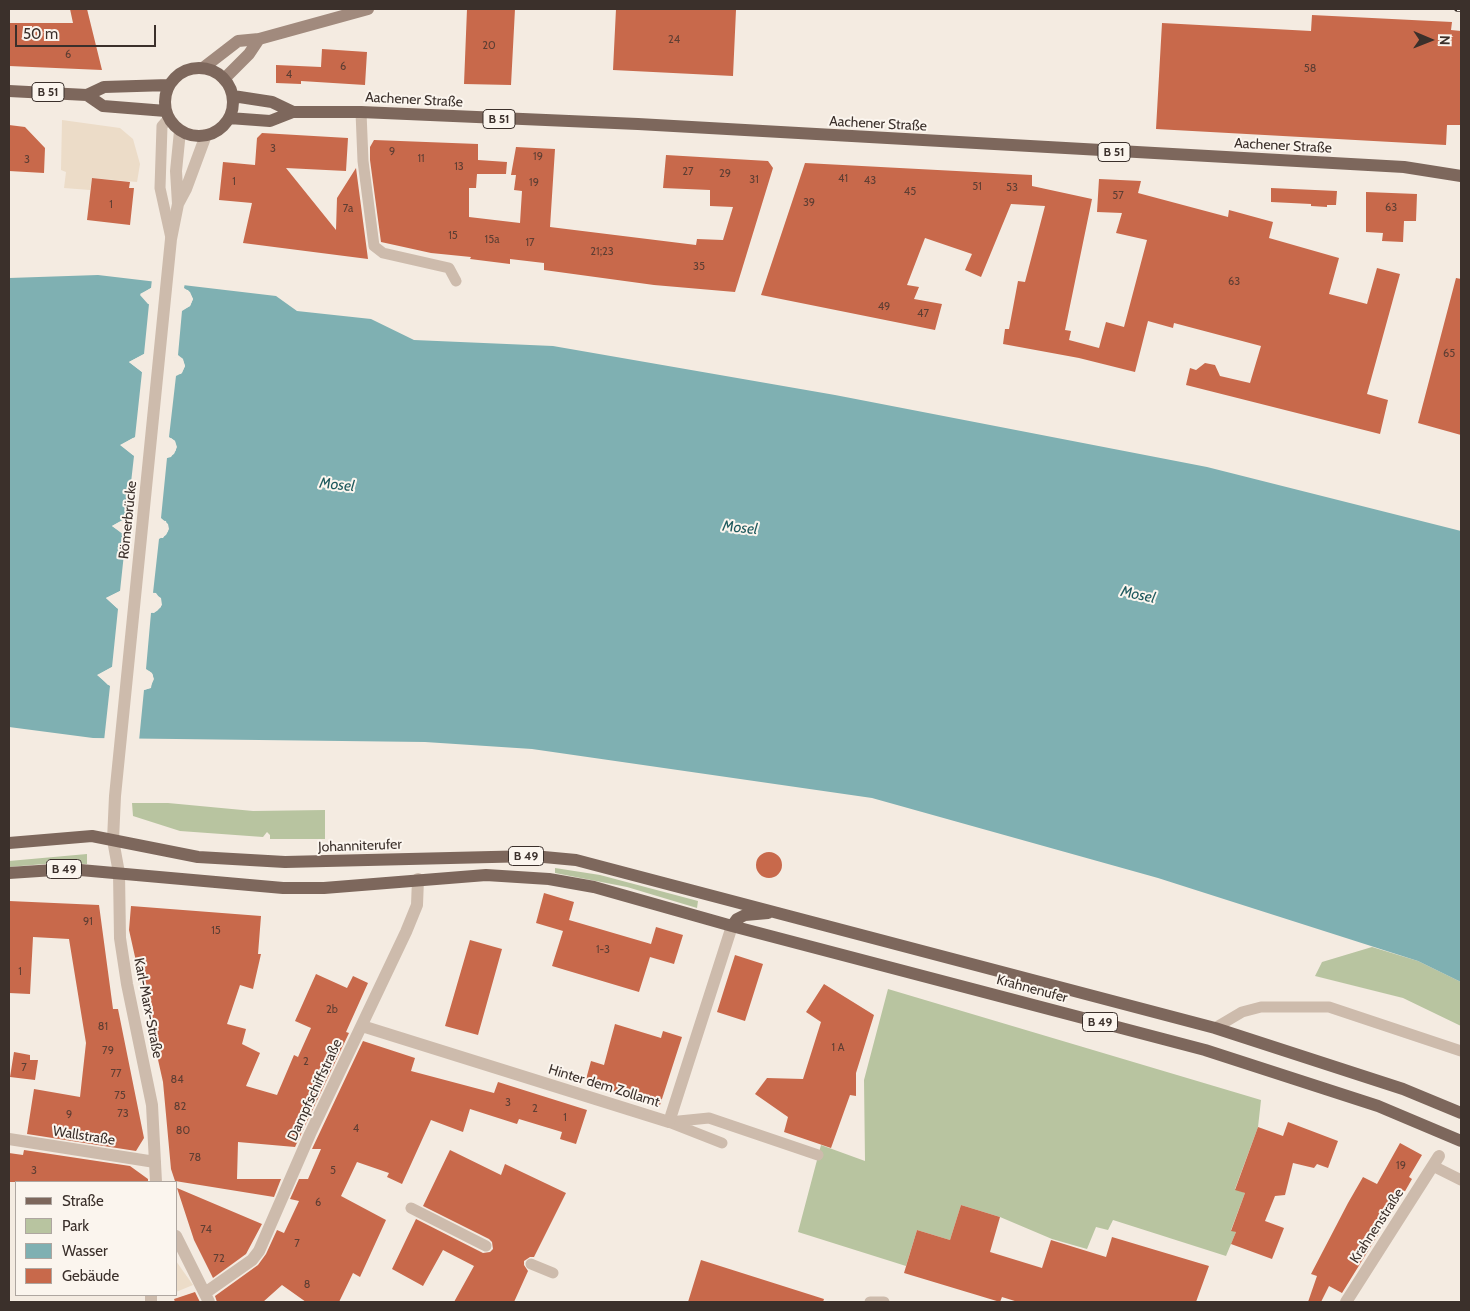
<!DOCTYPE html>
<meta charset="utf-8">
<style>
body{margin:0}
#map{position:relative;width:1470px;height:1311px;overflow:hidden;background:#f4ebe1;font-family:Cabin,sans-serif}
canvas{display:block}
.frame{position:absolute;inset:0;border:10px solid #3b302b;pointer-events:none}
.legend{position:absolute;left:15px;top:1181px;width:162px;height:115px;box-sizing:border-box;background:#fbf5ee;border:1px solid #aea6a0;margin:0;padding:6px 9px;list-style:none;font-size:15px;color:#3b302b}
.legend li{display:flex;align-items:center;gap:10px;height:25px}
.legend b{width:25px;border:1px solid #aea6a0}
.north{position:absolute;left:1405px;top:15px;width:50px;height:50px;-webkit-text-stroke:4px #fbf5ee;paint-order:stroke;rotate:91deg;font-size:14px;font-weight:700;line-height:20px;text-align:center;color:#3b302b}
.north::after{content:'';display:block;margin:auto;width:18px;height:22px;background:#3b302b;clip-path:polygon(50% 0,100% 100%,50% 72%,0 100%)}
.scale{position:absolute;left:15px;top:25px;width:141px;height:22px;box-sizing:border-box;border:2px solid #3b302b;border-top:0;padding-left:6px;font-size:15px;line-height:18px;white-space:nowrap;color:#3b302b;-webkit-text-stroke:4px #fbf5ee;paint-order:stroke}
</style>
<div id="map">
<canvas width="1470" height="1311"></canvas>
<div class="frame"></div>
<ul class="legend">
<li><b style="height:6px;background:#7d675c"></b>Straße</li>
<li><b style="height:14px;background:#b8c4a0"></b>Park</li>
<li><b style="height:14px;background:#7fb0b2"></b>Wasser</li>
<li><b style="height:14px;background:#c8694b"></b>Gebäude</li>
</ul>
<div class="north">N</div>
<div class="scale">50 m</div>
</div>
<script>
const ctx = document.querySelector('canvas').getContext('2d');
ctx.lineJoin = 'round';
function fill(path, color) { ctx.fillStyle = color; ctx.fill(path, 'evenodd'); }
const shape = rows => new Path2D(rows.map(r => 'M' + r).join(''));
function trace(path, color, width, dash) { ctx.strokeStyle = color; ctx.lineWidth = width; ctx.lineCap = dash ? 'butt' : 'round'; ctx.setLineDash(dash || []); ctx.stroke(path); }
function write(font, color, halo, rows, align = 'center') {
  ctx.font = font + ' Cabin,sans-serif'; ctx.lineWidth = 4; ctx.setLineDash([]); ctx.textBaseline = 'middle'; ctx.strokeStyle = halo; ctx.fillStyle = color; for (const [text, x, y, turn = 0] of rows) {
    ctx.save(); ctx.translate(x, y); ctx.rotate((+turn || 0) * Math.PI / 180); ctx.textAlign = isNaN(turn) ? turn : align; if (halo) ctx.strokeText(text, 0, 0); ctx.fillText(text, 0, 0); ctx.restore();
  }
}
const green = shape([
 [132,803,168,803,253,811,325,810,325,839,270,839,270,835,267,832,263,837,180,831,133,816],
 [87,854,87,864,56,863,9,867,9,861],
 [555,868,600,875,698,901,697,908,627,887,555,873],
 [1372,947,1418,961,1461,982,1461,1026,1403,998,1315,976,1322,962],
 [888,989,1261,1100,1258,1127,1235,1189,1245,1193,1231,1230,1236,1232,1226,1256,1113,1220,1108,1230,1096,1227,1087,1249,1052,1239,1000,1217,961,1205,950,1240,917,1230,906,1266,798,1232,821,1145,865,1161,864,1080]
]);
const plaza = shape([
 [62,120,120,128,133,139,140,164,137,182,92,178,90,190,64,188,66,172,61,170],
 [176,1261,193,1285,176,1292]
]);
const water = shape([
 [98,275,276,296,297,311,371,319,414,340,553,346,835,395,1207,467,1461,531,1461,982,1418,961,1158,878,872,798,532,749,425,742,93,738,9,727,9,278],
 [151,288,188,290,193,299,190,306,182,310,148,304,140,295],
 [144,354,182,358,185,366,181,374,142,372,129,362],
 [133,438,171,438,175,441,176,450,171,457,167,458,133,455,121,445],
 [126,518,166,521,168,531,163,538,124,535,112,526],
 [120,591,156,593,161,600,161,607,154,613,117,608,106,598],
 [112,667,149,671,153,675,151,688,144,690,108,685,98,675]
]);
const pier = shape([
 [152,279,185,283,184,288,190,292,193,299,190,306,182,311,178,355,183,359,185,366,182,373,176,376,169,437,175,441,177,447,174,454,167,458,161,518,168,524,169,529,166,535,159,539,153,593,161,598,162,605,157,611,151,613,146,669,152,673,154,679,150,688,144,690,139,741,104,741,110,686,97,675,112,667,118,609,106,598,120,591,126,535,112,526,127,518,134,456,120,445,135,437,142,372,129,362,144,354,149,304,140,294,151,288],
 [184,290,190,299,188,305,182,308,149,301,144,295,151,291],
 [145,357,177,358,182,362,182,368,176,373,143,369,134,363],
 [169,439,174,447,172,452,167,456,135,453,125,445,134,440],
 [126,521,161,521,166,525,166,530,159,536,125,533,117,526],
 [120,593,155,596,159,605,156,609,151,611,118,606,110,599],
 [113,669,145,672,151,676,151,681,149,686,143,687,111,684,102,676]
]);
const building = shape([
 [70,9,87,9,102,70,9,66,9,23,73,23],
 [467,9,515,9,511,85,464,84],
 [616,9,736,10,733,76,613,70],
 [1312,15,1452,22,1451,30,1461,31,1461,125,1447,125,1446,145,1156,129,1162,23,1311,31],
 [322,49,367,52,365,85,301,81,301,84,276,83,276,65,321,67],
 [9,125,25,127,45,148,44,173,9,171],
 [262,133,348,138,346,171,286,168,336,230,337,198,356,168,368,259,243,243,252,203,219,200,223,162,255,165,257,138],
 [374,140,478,144,478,160,507,162,506,174,477,174,476,188,469,188,469,217,520,223,522,191,514,190,516,175,511,175,516,147,555,149,550,227,696,245,697,239,723,240,733,207,710,206,710,190,663,188,666,155,768,161,773,168,735,292,654,285,544,270,544,263,510,259,510,264,470,259,471,257,431,253,381,242,370,160,370,147],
 [805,163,1032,175,1032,186,1092,199,1065,330,1071,331,1069,340,1099,348,1106,322,1124,327,1147,240,1116,233,1122,213,1097,212,1099,179,1141,181,1138,193,1228,217,1229,210,1273,222,1269,238,1339,258,1329,294,1367,304,1377,268,1400,274,1367,394,1388,400,1380,434,1186,385,1190,368,1196,370,1205,363,1215,365,1220,376,1250,383,1261,346,1174,323,1173,328,1148,321,1135,372,1079,358,1003,344,1005,329,1009,329,1018,281,1025,282,1045,206,1011,204,981,277,965,270,972,254,925,238,907,285,919,287,914,299,942,304,935,330,761,295],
 [92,178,130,182,129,188,134,188,130,225,87,220],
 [1271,188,1337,191,1336,205,1327,205,1327,207,1311,206,1311,204,1271,202],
 [1366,192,1417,194,1416,221,1404,221,1403,242,1382,241,1383,233,1366,232],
 [1456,278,1461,279,1461,435,1418,423],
 '756 865a13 13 0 1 1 26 0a13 13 0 1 1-26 0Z',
 [544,893,574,902,569,920,651,944,656,927,683,935,674,964,650,957,639,992,552,966,563,931,536,923],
 [9,901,99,905,113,1009,118,1009,144,1138,136,1151,27,1134,34,1089,80,1097,86,1043,69,939,33,937,30,994,9,993],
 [131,906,261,916,258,954,261,954,253,989,240,985,227,1024,246,1029,242,1044,260,1053,246,1086,277,1095,294,1055,298,1057,311,1028,295,1021,316,974,347,988,353,976,368,983,346,1032,349,1033,295,1147,238,1142,237,1179,281,1179,274,1197,175,1181,171,1169,163,1082,129,930],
 [470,940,502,949,478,1035,445,1026],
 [735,955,763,964,745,1021,717,1012],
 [824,984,874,1015,856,1073,856,1096,850,1095,831,1148,784,1132,788,1117,755,1094,767,1078,803,1079,821,1022,806,1012],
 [615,1024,661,1038,663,1031,682,1037,660,1105,585,1083,591,1061,604,1065],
 [363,1041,415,1058,411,1071,494,1093,498,1082,587,1110,576,1144,560,1139,562,1132,519,1119,517,1124,470,1109,463,1132,431,1120,402,1184,387,1177,389,1173,357,1162,341,1196,386,1220,360,1277,353,1273,339,1302,306,1302,282,1285,263,1302,217,1302,215,1296,258,1265,266,1254,277,1230,284,1233,299,1201,290,1199,299,1179,308,1179,321,1149,312,1149],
 [14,1052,30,1055,30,1060,38,1060,35,1080,10,1077],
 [1288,1122,1338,1141,1328,1168,1317,1164,1314,1168,1293,1163,1285,1195,1275,1196,1265,1221,1284,1228,1272,1259,1231,1244,1236,1232,1231,1231,1245,1193,1235,1190,1258,1127,1283,1136],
 [1400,1143,1422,1155,1409,1177,1412,1179,1404,1193,1342,1293,1329,1286,1321,1302,1308,1302,1317,1276,1311,1274,1348,1203,1363,1177,1377,1184],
 [24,1150,130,1166,148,1179,148,1182,9,1182,9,1153,23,1155],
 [450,1150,501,1175,505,1164,566,1193,534,1257,530,1257,524,1261,524,1265,528,1271,514,1302,454,1302,474,1266,443,1250,423,1286,392,1269,416,1219,483,1253,490,1252,493,1249,492,1242,489,1239,423,1206],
 [177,1188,262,1224,246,1254,213,1278,194,1240],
 [961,1205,1000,1217,990,1252,1042,1268,1051,1240,1106,1257,1112,1237,1209,1266,1196,1302,1018,1302,1002,1297,1000,1302,904,1273,917,1230,950,1240],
 [701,1260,824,1299,823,1302,688,1302],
 [195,1292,200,1302,175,1302,174,1299]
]);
const lane = shape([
 [361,112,363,161,374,246,383,253,449,268,456,281],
 [169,118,162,126,160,188,171,238],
 [1215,1028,1242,1012,1261,1007,1329,1007,1461,1051],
 [669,1122,709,1118,818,1155],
 [671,1123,722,1143],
 [1433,1166,1461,1180],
 [411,1208,486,1246],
 [531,1264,553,1273],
 [870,1302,884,1302]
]);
const street = shape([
 [178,204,186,189,206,135],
 [362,1026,669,1122,732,926],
 [9,1139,155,1162],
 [156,1182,152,1105,127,984,120,938,119,873,113,840,115,796,171,239,178,204,176,171,180,131],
 [176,1236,209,1302],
 [205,1293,252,1260,259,1251,310,1134,406,932,417,905,418,879],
 [151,1302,151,1295],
 [1346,1302,1439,1156]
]);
const secondary = shape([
 [203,68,238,41,259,39,368,9],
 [224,79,249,54,259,39]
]);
const primary = shape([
 '165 102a34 34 0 1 1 68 0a34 34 0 1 1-68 0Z',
 [9,91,87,95,103,106,166,111],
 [87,95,104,87,169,85],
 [233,96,272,102,293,112],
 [229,118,270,121,293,112,361,112,638,124,1404,167,1461,176],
 [9,843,92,836,198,857,285,862,533,856,576,860,1215,1028,1403,1089,1461,1113],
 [9,873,69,869,283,888,324,888,486,875,549,879,594,887,732,926,1205,1050,1378,1106,1461,1141],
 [732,926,737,919,745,915,768,913]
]);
const rail = shape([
 [1457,9,1461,9]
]);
const numberNames = [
 ["24",674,40],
 ["20",489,46],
 ["6",68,55],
 ["6",343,67],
 ["58",1310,69],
 ["4",289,75],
 ["3",273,149],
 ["9",392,152],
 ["19",538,157],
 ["11",421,159],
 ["3",27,160],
 ["13",459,167],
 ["27",688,172],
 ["29",725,174],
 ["41",843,179],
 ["31",754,180],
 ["43",870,181],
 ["1",234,182],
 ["19",534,183],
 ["51",977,187],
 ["53",1012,188],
 ["45",910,192],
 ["57",1118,196],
 ["39",809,203],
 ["1",111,205],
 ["63",1391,208],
 ["7a",348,209],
 ["15",453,236],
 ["15a",492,240],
 ["17",530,243],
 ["21;23",602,252],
 ["35",699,267],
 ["63",1234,282],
 ["49",884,307],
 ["47",923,314],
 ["65",1449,354],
 ["91",88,922],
 ["15",216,931],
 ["1-3",603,950],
 ["1",20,972],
 ["2b",332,1010],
 ["81",103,1027],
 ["1 A",838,1048],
 ["79",108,1051],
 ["2",306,1062],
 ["7",24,1068],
 ["77",116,1074],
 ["84",177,1080],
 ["75",120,1096],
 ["3",508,1103],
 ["82",180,1107],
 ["2",535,1109],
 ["73",123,1114],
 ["9",69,1115],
 ["1",565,1118],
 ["4",356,1129],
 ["80",183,1131],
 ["78",195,1158],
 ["19",1401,1166],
 ["3",34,1171],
 ["5",333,1171],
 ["6",318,1203],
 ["74",206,1230],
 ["7",297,1244],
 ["72",219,1259],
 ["8",307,1285]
];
const shields = [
 [48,92,32],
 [499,119,32],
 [1114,152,32],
 [526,856,35],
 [64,869,35],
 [1100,1022,35]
];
const shieldNames = [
 ["B 51",48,92],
 ["B 51",499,119],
 ["B 51",1114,152],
 ["B 49",526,856],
 ["B 49",64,869],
 ["B 49",1100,1022]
];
const streetNames = [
 ["Aachener Straße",414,100,3],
 ["Aachener Straße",878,124,3],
 ["Aachener Straße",1283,146,3],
 ["Römerbrücke",128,520,-84],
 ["Johanniterufer",360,846,-2],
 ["Krahnenufer",1032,989,15],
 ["Karl-Marx-Straße",148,1008,79],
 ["Hinter dem Zollamt",604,1086,17],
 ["Dampfschiffstraße",315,1090,-65],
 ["Wallstraße",84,1136,9],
 ["Krahnenstraße",1377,1226,-57]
];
const waterNames = [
 ["Mosel",337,485,6],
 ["Mosel",740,528,6],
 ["Mosel",1138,595,12]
];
fill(green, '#b8c4a0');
fill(plaza, '#ecdcc8');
fill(water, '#7fb0b2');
fill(pier, '#f4ebe1');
fill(building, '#c8694b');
trace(lane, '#cdbbac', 11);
trace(street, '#cdbbac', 12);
trace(secondary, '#a18a7d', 12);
trace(primary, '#7d675c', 12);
trace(rail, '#3b302b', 5.5);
trace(rail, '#fbf5ee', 4, [11]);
write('11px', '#5e3e33', null, numberNames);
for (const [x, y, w] of shields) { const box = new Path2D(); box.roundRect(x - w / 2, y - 9.5, w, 19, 4); ctx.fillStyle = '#fbf5ee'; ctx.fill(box); trace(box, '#3b302b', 1); }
write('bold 12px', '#3b302b', null, shieldNames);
write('14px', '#3b302b', '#fbf5ee', streetNames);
write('italic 15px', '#1f5a5e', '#fbf5ee', waterNames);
</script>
